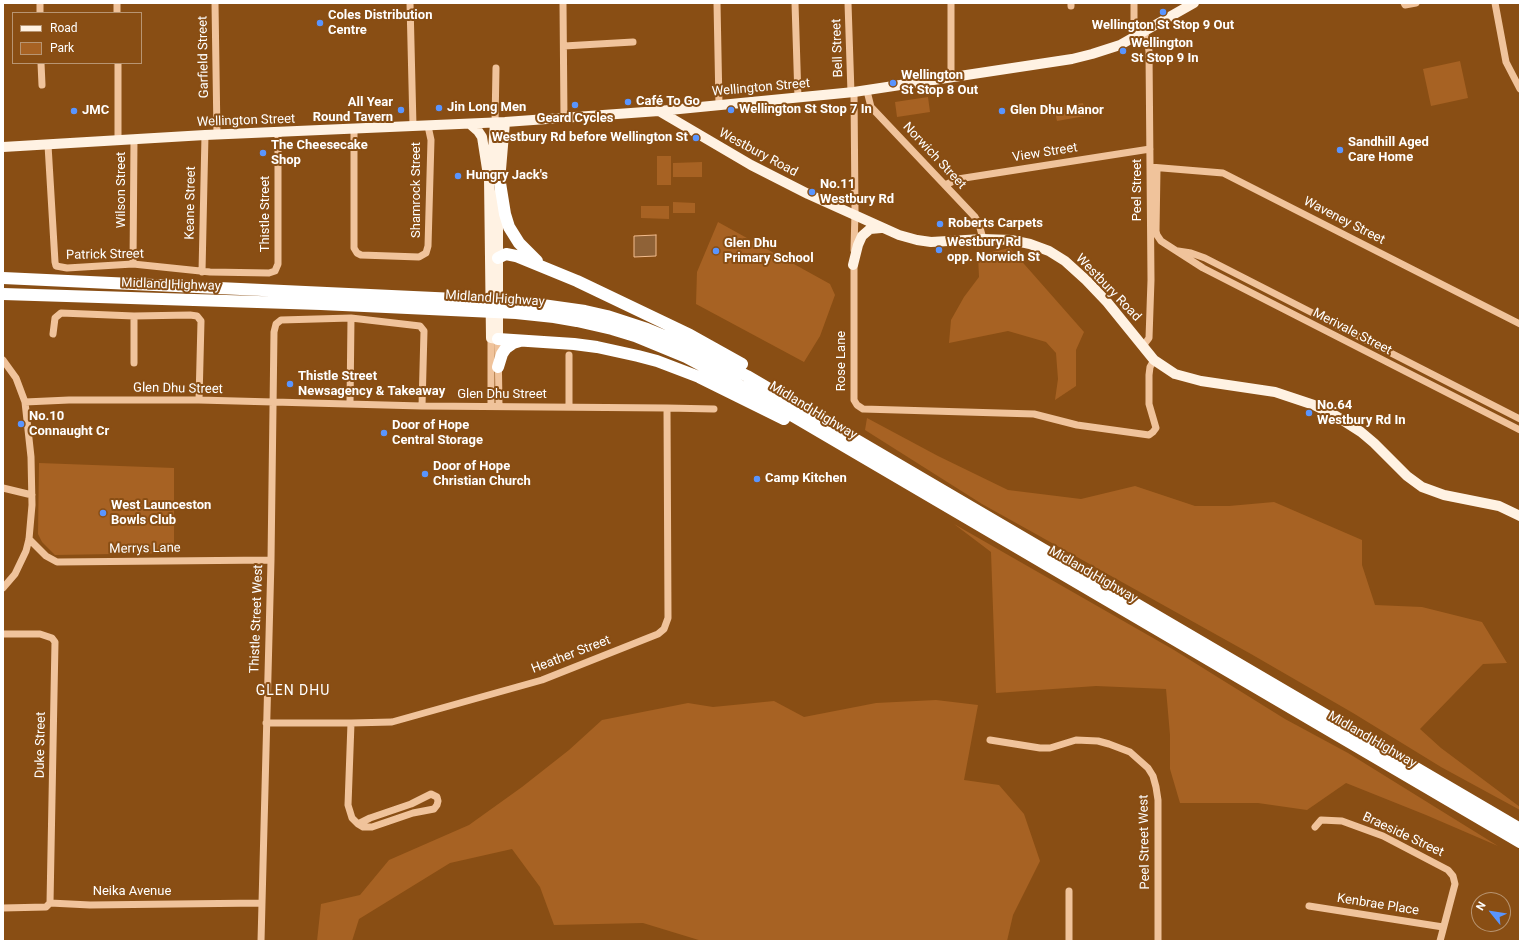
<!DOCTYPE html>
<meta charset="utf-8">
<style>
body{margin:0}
#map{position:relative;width:1523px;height:944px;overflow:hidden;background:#894e14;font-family:Roboto,sans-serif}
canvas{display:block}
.frame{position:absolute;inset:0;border:4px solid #fff;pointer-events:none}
.legend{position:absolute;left:12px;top:12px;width:130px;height:52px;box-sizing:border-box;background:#894e14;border:1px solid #b89572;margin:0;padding:5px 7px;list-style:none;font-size:12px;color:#fff}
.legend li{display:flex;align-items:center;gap:8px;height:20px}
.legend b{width:20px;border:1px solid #b89572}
.north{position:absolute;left:1471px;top:892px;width:40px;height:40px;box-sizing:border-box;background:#894e14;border:1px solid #b89572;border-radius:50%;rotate:300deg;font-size:11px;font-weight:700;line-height:16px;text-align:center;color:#fff}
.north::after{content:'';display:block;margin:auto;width:14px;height:18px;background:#5995ff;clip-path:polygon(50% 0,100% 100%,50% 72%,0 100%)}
</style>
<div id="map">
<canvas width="1523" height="944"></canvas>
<div class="frame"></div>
<ul class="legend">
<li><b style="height:5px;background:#fff2e3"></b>Road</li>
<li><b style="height:11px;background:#a76223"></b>Park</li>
</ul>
<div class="north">N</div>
</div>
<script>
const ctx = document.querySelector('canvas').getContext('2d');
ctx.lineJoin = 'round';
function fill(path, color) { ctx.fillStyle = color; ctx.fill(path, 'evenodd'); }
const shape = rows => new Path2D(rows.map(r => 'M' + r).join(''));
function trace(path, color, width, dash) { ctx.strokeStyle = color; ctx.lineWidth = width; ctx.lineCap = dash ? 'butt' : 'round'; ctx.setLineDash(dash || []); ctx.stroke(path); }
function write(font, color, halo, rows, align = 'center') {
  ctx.font = font + ' Roboto,sans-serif'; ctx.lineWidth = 4; ctx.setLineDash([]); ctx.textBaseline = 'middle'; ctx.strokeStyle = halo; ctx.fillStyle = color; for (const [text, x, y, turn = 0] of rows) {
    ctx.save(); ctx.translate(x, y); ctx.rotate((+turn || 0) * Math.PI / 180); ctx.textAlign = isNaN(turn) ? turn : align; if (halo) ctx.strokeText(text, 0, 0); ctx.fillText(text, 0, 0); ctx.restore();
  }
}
const green = shape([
 [1460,61,1468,98,1431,106,1423,69],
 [928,97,930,112,897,117,895,102],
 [1083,103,1085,116,1057,121,1054,108],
 [657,156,671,156,671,185,657,185],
 [702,162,702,177,673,177,673,163],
 [673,202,695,203,695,213,673,213],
 [641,206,669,206,669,219,641,218],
 [718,222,830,284,835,295,820,336,804,362,696,304,697,272],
 [1010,248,1084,332,1076,350,1076,386,1055,400,1058,379,1056,353,1046,342,1008,331,949,343,951,320,964,297,979,277,978,255],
 [867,418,938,456,1008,490,1081,499,1135,486,1195,506,1229,506,1274,502,1362,540,1362,565,1375,605,1422,607,1482,622,1507,663,1483,664,1420,729,1441,748,1520,807,1520,810,1441,767,1353,713,1251,654,982,504,865,430],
 [39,463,174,468,174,553,55,555,42,542,38,534],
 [954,524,1174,650,1285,719,1348,753,1498,846,1426,815,1346,783,1307,810,1258,803,1180,803,1170,769,1170,735,1166,689,1096,686,996,693,991,552],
 [936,700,978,705,964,780,999,785,1024,814,1040,861,1013,915,1007,941,702,941,643,923,554,925,540,887,512,849,450,863,359,919,352,941,317,941,321,904,360,895,389,860,469,825,522,787,569,750,602,720,688,703,713,707,774,701,804,717,876,703]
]);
const water = shape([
 [656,235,656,256,634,257,634,236,656,235]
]);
const minor = shape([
 [40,3,40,13],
 [117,3,117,13],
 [215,3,217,135],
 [410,3,413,126],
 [563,3,564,118],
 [717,3,719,105],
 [795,3,798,98],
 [848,3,851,93],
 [951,3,951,77],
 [1134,3,1134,25,1137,35],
 [1404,3,1405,5,1416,3],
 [1495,3,1506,62,1520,89],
 [1071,6,1071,3],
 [564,46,633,42],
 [41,63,42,85],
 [118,63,118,141],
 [867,91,871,107,975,217,979,224,983,239],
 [495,123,496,68],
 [354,128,354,248,357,253,361,255,419,257,426,253,428,246,431,140,428,126],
 [48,145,55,262,56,266,67,268,133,264,210,272,269,273,275,271,278,264,278,133],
 [1150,167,1223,173,1520,324],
 [1157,169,1156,231,1157,235,1161,241,1203,268,1520,430],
 [945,185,958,179,1150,149],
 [854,250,855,211,854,92],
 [1178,251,1191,253,1205,258,1520,419],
 [854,260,854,400,857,405,863,409,1034,414,1077,425,1149,435,1153,432,1156,428,1149,404,1149,375,1150,367,1154,360],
 [133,264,134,140],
 [202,272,205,135],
 [53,334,55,318,61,313,134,316,190,315,197,316,201,321,199,400],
 [491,338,491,406],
 [498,339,499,406],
 [1143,346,1149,338,1151,280,1149,52,1148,42,1144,32],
 [569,355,569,407],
 [3,360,16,378,25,402,31,457,32,505,29,539,26,551,15,574,3,588],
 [134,363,134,316],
 [25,402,69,400,199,400,422,406,667,408,714,409],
 [350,404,351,318],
 [3,488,32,495],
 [29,539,46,556,57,562,271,560],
 [3,634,40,634,52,638,55,642,50,903],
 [266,723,351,723,392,722,542,680,658,634,664,629,668,618,667,408],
 [351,723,348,805,352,818,358,824,363,827,372,827,413,813,434,809,437,805,438,801,437,797,431,794,411,804,370,818,358,824],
 [990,740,1040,748,1050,748,1076,740,1098,741,1109,744,1130,752,1148,768,1153,776,1156,787,1158,800,1158,941],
 [1315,827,1321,820,1342,821,1383,836,1448,870,1453,876,1455,884,1440,941],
 [1069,891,1069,941],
 [1309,906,1443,927],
 [3,908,46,907,50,903,90,905,262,903],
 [261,941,271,560,274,332,276,324,281,320,351,318,420,326,424,331,422,406]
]);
const major = shape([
 [659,111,751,165,808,194,899,235,917,240,931,242,983,239,1011,240,1030,244,1049,251,1065,261,1086,280,1107,302,1154,360,1175,374,1201,381,1275,392,1314,405,1336,416,1361,432,1374,443,1407,476,1422,487,1444,495,1499,506,1520,516],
 [495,123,492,164,489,179,491,338,498,339,498,205,505,122],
 [470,124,478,131,482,137,487,169],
 [3,147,205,135,505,122,659,111,854,92,1072,59,1092,54,1120,45,1194,3],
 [853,265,858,245,862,236,870,229,881,228]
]);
const highway = shape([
 [500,183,505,214,509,227,519,243,537,261],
 [498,258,506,254,516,256,577,281,690,335,742,364],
 [3,278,521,302,585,311,607,316,647,329,684,344,747,376,1520,829],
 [3,294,321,304,516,313,554,317,577,321,612,329,635,336,686,357,759,396,1520,842],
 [498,339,574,344,597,347,638,356,657,361,699,377,784,419],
 [498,367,502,354,506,348,513,343,520,341]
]);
const markers = [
 [1163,12,4,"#5995ff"],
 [320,23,4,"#5995ff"],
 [1123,51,4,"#5995ff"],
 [893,83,4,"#5995ff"],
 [628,102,4,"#5995ff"],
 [575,105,4,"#5995ff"],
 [439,108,4,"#5995ff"],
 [401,110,4,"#5995ff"],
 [731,110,4,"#5995ff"],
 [74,111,4,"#5995ff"],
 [1002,111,4,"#5995ff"],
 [696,138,4,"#5995ff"],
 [1340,150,4,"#5995ff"],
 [263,153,4,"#5995ff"],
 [458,176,4,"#5995ff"],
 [812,192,4,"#5995ff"],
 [940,224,4,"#5995ff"],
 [939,250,4,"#5995ff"],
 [716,251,4,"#5995ff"],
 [290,384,4,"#5995ff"],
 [1309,413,4,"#5995ff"],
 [21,424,4,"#5995ff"],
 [384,433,4,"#5995ff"],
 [425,474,4,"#5995ff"],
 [757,479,4,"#5995ff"],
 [103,513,4,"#5995ff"]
];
const poiNames = [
 ["Coles Distribution",328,16],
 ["Centre",328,31],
 ["Wellington St Stop 9 Out",1163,26,"center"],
 ["Wellington",1131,44],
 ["St Stop 9 In",1131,59],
 ["Wellington",901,76],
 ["St Stop 8 Out",901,91],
 ["Café To Go",636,102],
 ["All Year",393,103,"right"],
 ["Round Tavern",393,118,"right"],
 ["Jin Long Men",447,108],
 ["Wellington St Stop 7 In",739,110],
 ["JMC",82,111],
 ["Glen Dhu Manor",1010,111],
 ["Geard Cycles",575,119,"center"],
 ["Westbury Rd before Wellington St",688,138,"right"],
 ["Sandhill Aged",1348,143],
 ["Care Home",1348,158],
 ["The Cheesecake",271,146],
 ["Shop",271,161],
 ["Hungry Jack's",466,176],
 ["No.11",820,185],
 ["Westbury Rd",820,200],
 ["Roberts Carpets",948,224],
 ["Westbury Rd",947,243],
 ["opp. Norwich St",947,258],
 ["Glen Dhu",724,244],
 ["Primary School",724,259],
 ["Thistle Street",298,377],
 ["Newsagency & Takeaway",298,392],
 ["No.64",1317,406],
 ["Westbury Rd In",1317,421],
 ["No.10",29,417],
 ["Connaught Cr",29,432],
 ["Door of Hope",392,426],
 ["Central Storage",392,441],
 ["Door of Hope",433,467],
 ["Christian Church",433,482],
 ["Camp Kitchen",765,479],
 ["West Launceston",111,506],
 ["Bowls Club",111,521]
];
const streetNames = [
 ["Bell Street",838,48,-92],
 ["Garfield Street",204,57,-91],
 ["Wellington Street",761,88,-5],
 ["Wellington Street",246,121,-2],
 ["Westbury Road",758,153,28],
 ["View Street",1045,153,-9],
 ["Norwich Street",934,156,47],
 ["Wilson Street",122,190,-90],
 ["Shamrock Street",417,190,-90],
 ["Peel Street",1138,190,-90],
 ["Keane Street",191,203,-89],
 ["Thistle Street",266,214,-90],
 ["Waveney Street",1344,221,27],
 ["Patrick Street",105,255,-1],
 ["Midland Highway",171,285,2],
 ["Westbury Road",1108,288,46],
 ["Midland Highway",495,299,4],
 ["Merivale Street",1352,332,27],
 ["Rose Lane",842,361,-90],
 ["Glen Dhu Street",178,389,1],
 ["Glen Dhu Street",502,395],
 ["Midland Highway",813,411,31],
 ["Merrys Lane",145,549,-1],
 ["Midland Highway",1093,575,30],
 ["Thistle Street West",257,619,-88],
 ["Heather Street",571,655,-21],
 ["Midland Highway",1372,740,30],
 ["Duke Street",41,745,-89],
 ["Braeside Street",1403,835,25],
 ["Peel Street West",1145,842,-91],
 ["Neika Avenue",132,892],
 ["Kenbrae Place",1378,905,9]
];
const neighbourhoodNames = [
 ["GLEN DHU",293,691]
];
fill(green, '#a76223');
fill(water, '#8f6237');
trace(water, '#f3bc8d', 1);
trace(minor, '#f0c39b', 7);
trace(major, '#fff2e3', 10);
trace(highway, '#fff', 12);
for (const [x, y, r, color] of markers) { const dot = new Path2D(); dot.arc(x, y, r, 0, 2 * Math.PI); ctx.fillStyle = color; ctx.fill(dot); trace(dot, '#894e14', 1.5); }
write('bold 13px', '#fff', '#894e14', poiNames, 'left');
write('13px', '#fff', '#894e14', streetNames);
ctx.letterSpacing = '1px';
write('14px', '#fff', '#894e14', neighbourhoodNames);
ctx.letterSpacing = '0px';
</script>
